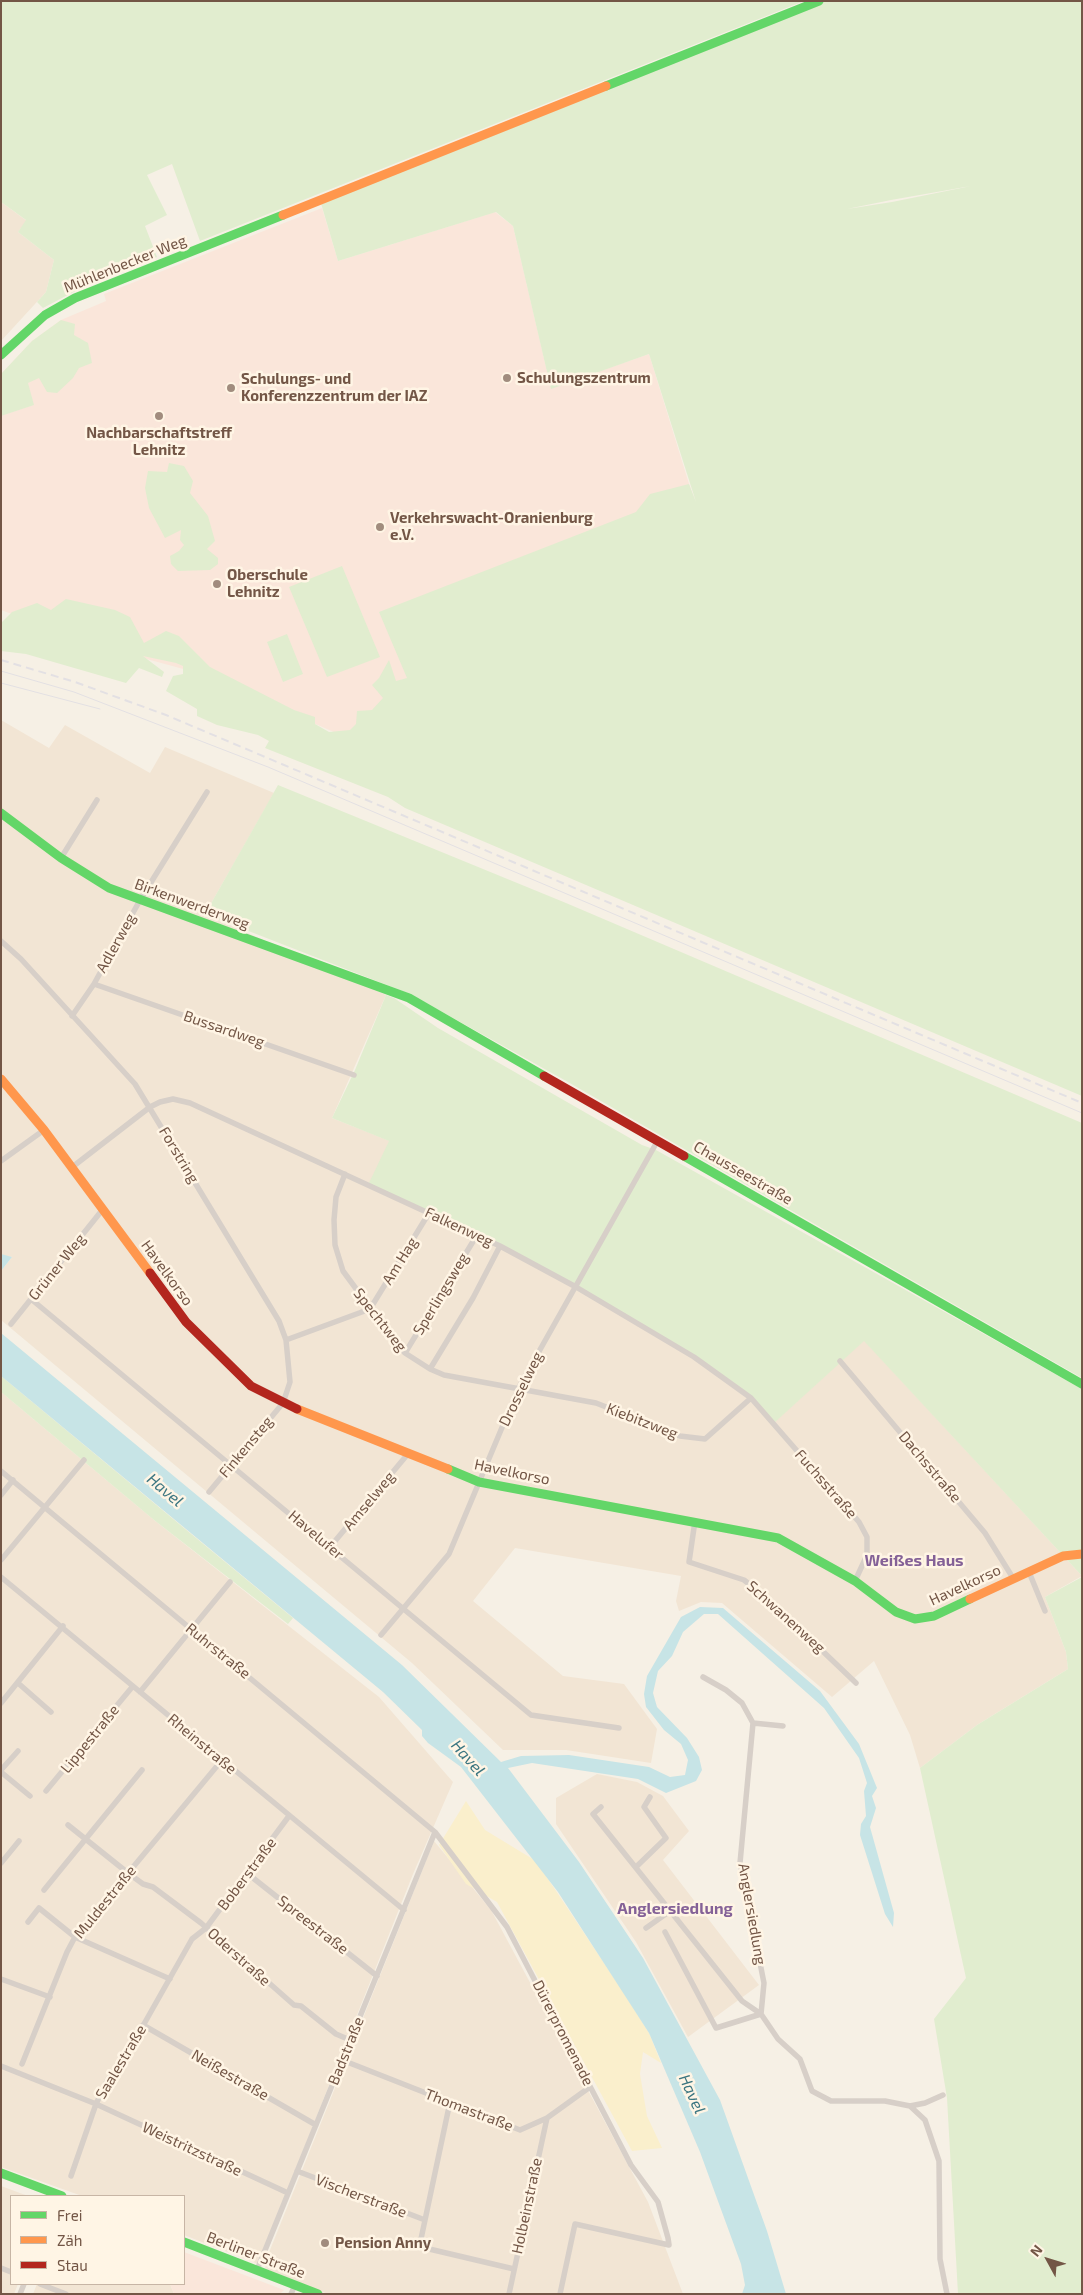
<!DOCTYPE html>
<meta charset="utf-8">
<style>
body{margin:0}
#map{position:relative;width:1083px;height:2295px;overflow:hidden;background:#f6f0e5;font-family:"Exo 2",sans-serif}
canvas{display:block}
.frame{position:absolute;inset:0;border:2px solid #735646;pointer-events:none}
.legend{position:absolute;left:10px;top:2195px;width:175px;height:90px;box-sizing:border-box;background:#fff5e5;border:1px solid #c7b5a5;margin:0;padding:6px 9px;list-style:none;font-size:15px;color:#735646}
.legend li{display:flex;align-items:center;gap:10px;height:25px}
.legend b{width:25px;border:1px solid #c7b5a5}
.north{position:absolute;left:1023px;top:2235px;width:50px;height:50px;-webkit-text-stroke:4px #fff5e5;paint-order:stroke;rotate:309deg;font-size:14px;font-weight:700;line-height:20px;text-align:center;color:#735646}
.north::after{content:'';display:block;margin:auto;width:18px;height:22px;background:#735646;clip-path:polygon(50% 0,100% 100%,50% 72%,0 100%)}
</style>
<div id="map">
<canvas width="1083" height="2295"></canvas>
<div class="frame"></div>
<ul class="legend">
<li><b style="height:6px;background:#63d668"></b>Frei</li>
<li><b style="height:6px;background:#ff974d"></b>Zäh</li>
<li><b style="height:6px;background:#b3261e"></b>Stau</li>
</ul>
<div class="north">N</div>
</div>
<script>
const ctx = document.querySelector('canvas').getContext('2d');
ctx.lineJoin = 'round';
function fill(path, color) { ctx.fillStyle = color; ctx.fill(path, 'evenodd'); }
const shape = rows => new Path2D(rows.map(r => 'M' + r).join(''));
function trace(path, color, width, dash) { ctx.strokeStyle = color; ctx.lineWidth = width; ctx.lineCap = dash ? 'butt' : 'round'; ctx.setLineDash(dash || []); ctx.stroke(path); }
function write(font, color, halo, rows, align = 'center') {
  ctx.font = font + ' "Exo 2",sans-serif'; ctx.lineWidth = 5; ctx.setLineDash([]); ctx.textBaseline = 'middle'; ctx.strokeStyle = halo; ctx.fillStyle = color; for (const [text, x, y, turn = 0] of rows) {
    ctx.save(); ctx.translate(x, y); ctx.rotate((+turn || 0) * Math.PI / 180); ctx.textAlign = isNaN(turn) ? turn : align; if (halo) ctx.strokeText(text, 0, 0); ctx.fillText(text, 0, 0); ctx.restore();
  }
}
const residential = shape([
 [1,202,27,221,18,232,54,260,46,292,1,341],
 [1,720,49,748,65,725,150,773,165,747,274,793,205,914,386,995,332,1118,390,1141,500,1246,694,1357,751,1398,774,1422,864,1340,1082,1576,1045,1597,1066,1652,1068,1669,977,1725,920,1768,910,1735,874,1661,832,1697,722,1603,701,1602,679,1611,676,1601,681,1576,515,1548,473,1601,563,1676,624,1684,657,1729,651,1763,566,1750,503,1750,412,1663,1,1320,1,1271,12,1257,1,1255],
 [1,1392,154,1520,379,1697,453,1782,413,1874,258,2264,184,2235,184,2196,82,2196,1,2167],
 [597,1774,637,1782,663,1796,689,1831,663,1860,759,1985,688,2037,636,1942,556,1824,556,1798],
 [434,1841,491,1910,648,2202,683,2294,328,2294,266,2269,264,2265],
 [1,2186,28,2196,11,2196,11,2284,18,2284,14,2294,1,2294],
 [37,2284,170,2284,174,2294,33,2294]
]);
const commercial = shape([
 [322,208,338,261,495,212,513,226,551,388,649,354,689,484,747,653,495,802,198,673,95,645,1,610,1,374,32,341,61,320,106,301,104,294],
 [184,2252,284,2290,280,2294,174,2294,170,2284,184,2284]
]);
const green = shape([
 [1,1,804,1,200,241,172,164,147,175,167,215,145,226,157,257,81,288,43,308,37,302,46,292,54,260,18,232,26,220,1,202],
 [819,1,1082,1,1082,1096,405,808,388,797,265,748,269,741,258,735,217,725,197,716,197,709,166,691,173,676,183,674,183,666,176,663,143,656,164,672,162,677,139,668,126,683,26,654,1,651,1,623,12,612,37,603,51,610,66,599,115,610,130,617,144,643,166,631,179,636,210,667,294,710,315,717,315,724,329,732,350,730,356,724,357,711,372,710,383,698,372,685,379,678,389,660,396,681,407,678,379,612,636,512,650,494,689,484,696,502,649,354,551,389,513,226,496,212,338,261,320,200],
 [971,186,892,202,847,209,891,200],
 [61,320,75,324,74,335,88,343,92,363,79,368,73,378,57,393,47,392,39,378,28,383,34,405,1,416,1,374,32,341],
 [169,463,184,466,193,481,190,493,208,516,215,541,207,549,218,558,218,564,210,570,178,571,171,564,170,556,179,551,184,545,180,540,181,530,165,538,149,508,145,488,148,471,167,472],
 [342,566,380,657,327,677,289,587],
 [287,634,303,674,283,682,267,642],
 [278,785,566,903,1082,1123,1082,1378,568,1082,410,994,205,914],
 [386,995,394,998,438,1028,642,1145,656,1150,1082,1389,1082,1576,864,1341,774,1423,751,1398,694,1357,500,1246,368,1185,389,1141,332,1118,355,1070],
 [1,1376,190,1533,293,1618,288,1624,154,1520,1,1392],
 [1082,1577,1082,2294,958,2294,947,2098,934,2019,966,1978,920,1768,977,1725,1068,1669,1066,1652,1045,1597]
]);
const sand = shape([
 [466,1801,485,1830,536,1861,626,1996,649,2033,661,2063,643,2052,640,2074,647,2116,662,2148,632,2151,497,1902,466,1884,439,1845]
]);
const water = shape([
 [1,1254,12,1257,1,1271],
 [1,1333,402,1665,501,1762,521,1756,569,1755,649,1767,670,1777,685,1775,688,1760,681,1744,664,1730,646,1707,644,1694,647,1676,681,1617,700,1607,723,1608,820,1691,859,1744,877,1788,872,1796,876,1808,870,1827,894,1913,893,1927,885,1914,860,1835,861,1824,866,1816,864,1791,867,1783,859,1758,824,1708,718,1614,704,1614,683,1632,672,1656,658,1671,653,1693,657,1707,687,1738,699,1757,702,1770,696,1781,666,1793,638,1779,532,1763,508,1768,579,1862,643,1958,720,2100,767,2231,786,2294,742,2294,745,2285,741,2264,700,2152,649,2033,558,1892,461,1767,428,1743,422,1736,422,1730,383,1692,1,1376]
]);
const street = shape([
 [61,858,97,800],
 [1,941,21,959,135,1084,279,1321,286,1340,290,1382,283,1403,209,1492],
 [94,984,354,1075],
 [72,1016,94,984,140,900,207,792],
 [1,1161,44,1130],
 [71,1168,150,1107,160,1102,173,1099,190,1103,500,1246,576,1287,694,1357,751,1398,859,1522,867,1537,867,1555,855,1581],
 [345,1174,336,1197,334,1220,335,1245,343,1271,396,1343,405,1353,430,1369,444,1375,596,1403,680,1436,705,1439,751,1398],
 [31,1299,531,1715,619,1728],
 [11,1324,103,1209],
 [286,1340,370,1309,429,1213],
 [405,1353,477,1235],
 [840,1361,985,1533,1013,1578],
 [430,1369,473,1298,500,1246],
 [1,1471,435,1832,507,1927,631,2165,658,2202,668,2238,669,2245,575,2224,560,2294],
 [1,1495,13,1480],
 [695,1521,689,1562,744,1580,767,1598,856,1683],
 [330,1547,407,1455],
 [1,1560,84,1460],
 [1029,1572,1045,1611],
 [1,1577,404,1910],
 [381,1635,449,1554,519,1387,658,1140],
 [18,1683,51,1712],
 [140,1692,230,1582],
 [1,1703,63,1626],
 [753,1723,783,1726],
 [1,1770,18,1751],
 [1,1772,30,1796],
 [46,1791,133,1686],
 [601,1807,593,1814,742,2001,761,2014,778,2039,800,2059,812,2091,831,2101,885,2101,910,2106,925,2120,939,2161,940,2259,947,2294],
 [68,1825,128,1873,143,1884,153,1887,201,1923,294,2005,301,2006,336,2034,350,2040],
 [1,1863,19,1841],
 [636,1867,666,1838,644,1807,650,1797],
 [248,1874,377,1976],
 [44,1890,142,1770],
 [28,1922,39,1908,75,1937,170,1979],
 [646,1928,670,1911],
 [665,1932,716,2028,761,2014,764,1983,740,1863,753,1723,742,1703,726,1690,703,1677],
 [1,1979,50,1997],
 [143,2025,316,2125],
 [342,2060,520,2130,547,2118,590,2087],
 [22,2064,67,1952,75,1937,222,1760],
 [1,2066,96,2104,288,2193],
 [450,2102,421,2239,425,2248,514,2269],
 [910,2106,925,2103,943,2095],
 [297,2171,425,2220],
 [71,2176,96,2104,108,2079,131,2047,192,1939,206,1928,289,1816],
 [1,2268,11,2272],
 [257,2270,435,1832],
 [40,2284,66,2294],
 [20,2294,24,2284],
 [291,2294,295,2285],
 [509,2294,547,2118]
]);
const fast = shape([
 [606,86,819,1],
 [1,355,45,315,75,298,283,215],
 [1,813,61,858,109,888,409,998,544,1076],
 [684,1156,1082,1384],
 [448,1469,479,1482,778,1538,855,1581,896,1612,915,1619,934,1616,970,1599],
 [1,2173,62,2196],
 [184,2242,318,2294]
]);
const slow = shape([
 [283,215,606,86],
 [1,1079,44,1130,150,1273],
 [297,1409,448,1469],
 [970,1599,1063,1556,1082,1554]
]);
const jam = shape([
 [544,1076,684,1156],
 [150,1273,186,1322,251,1386,297,1409]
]);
const tram = shape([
 [1,671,74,692,268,767,1082,1113],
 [1,683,100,709]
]);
const rail = shape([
 [1,660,75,682,166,715,1082,1103]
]);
const markers = [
 [507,378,5,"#a18c7e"],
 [231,388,5,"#a18c7e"],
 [159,416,5,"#a18c7e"],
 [380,527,5,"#a18c7e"],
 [217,584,5,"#a18c7e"],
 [325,2243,5,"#a18c7e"]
];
const streetNames = [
 ["Mühlenbecker Weg",125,264,-22],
 ["Birkenwerderweg",192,904,20],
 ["Adlerweg",116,943,-61],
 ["Bussardweg",224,1029,19],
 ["Forstring",179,1155,59],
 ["Chausseestraße",743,1173,30],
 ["Falkenweg",459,1227,25],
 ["Am Hag",400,1261,-58],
 ["Grüner Weg",57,1267,-51],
 ["Havelkorso",167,1273,54],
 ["Sperlingsweg",441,1294,-59],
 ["Spechtweg",380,1320,52],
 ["Drosselweg",521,1389,-64],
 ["Kiebitzweg",642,1421,21],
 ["Finkensteg",246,1447,-50],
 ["Dachsstraße",930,1467,50],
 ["Havelkorso",512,1472,12],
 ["Fuchsstraße",826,1484,49],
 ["Amselweg",369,1501,-50],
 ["Havelufer",316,1535,40],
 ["Havelkorso",965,1585,-25],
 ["Schwanenweg",786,1617,42],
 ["Ruhrstraße",218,1651,39],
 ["Lippestraße",90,1739,-51],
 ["Rheinstraße",202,1744,40],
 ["Boberstraße",247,1874,-53],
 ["Muldestraße",105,1902,-51],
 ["Anglersiedlung",752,1914,80],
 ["Spreestraße",313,1925,38],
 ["Oderstraße",239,1957,42],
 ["Dürerpromenade",563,2033,63],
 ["Badstraße",346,2051,-68],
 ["Saalestraße",121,2062,-59],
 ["Neißestraße",230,2075,30],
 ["Thomastraße",469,2110,21],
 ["Weistritzstraße",192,2149,25],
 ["Vischerstraße",361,2196,21],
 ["Holbeinstraße",527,2206,-78],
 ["Berliner Straße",256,2255,21]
];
const poiNames = [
 ["Schulungszentrum",517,378],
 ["Schulungs- und",241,379],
 ["Konferenzzentrum der IAZ",241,396],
 ["Nachbarschaftstreff",159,433,"center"],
 ["Lehnitz",159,450,"center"],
 ["Verkehrswacht-Oranienburg",390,518],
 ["e.V.",390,535],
 ["Oberschule",227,575],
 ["Lehnitz",227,592],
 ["Pension Anny",335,2243]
];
const waterNames = [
 ["Havel",165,1490,40],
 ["Havel",468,1758,48],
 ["Havel",692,2094,65]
];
const neighbourhoodNames = [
 ["Weißes Haus",914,1561],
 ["Anglersiedlung",675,1909]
];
fill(residential, '#f2e5d4');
fill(commercial, '#fae6da');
fill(green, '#e1edcf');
fill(sand, '#faefcc');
fill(water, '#c7e4e6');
trace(street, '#d7cfc8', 5.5);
trace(fast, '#63d668', 9);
trace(slow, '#ff974d', 9);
trace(jam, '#b3261e', 9);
trace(tram, '#e3e0e3', 1);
trace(rail, '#e3e0e3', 2, [8, 5]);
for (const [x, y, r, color] of markers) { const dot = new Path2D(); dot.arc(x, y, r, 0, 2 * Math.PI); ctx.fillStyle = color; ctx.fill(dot); trace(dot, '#fff5e5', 2); }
write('15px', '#735646', '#fff5e5', streetNames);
write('bold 15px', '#735646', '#fff5e5', poiNames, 'left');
write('italic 16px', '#3c7681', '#fff5e5', waterNames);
write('bold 16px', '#846197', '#fff5e5', neighbourhoodNames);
</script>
